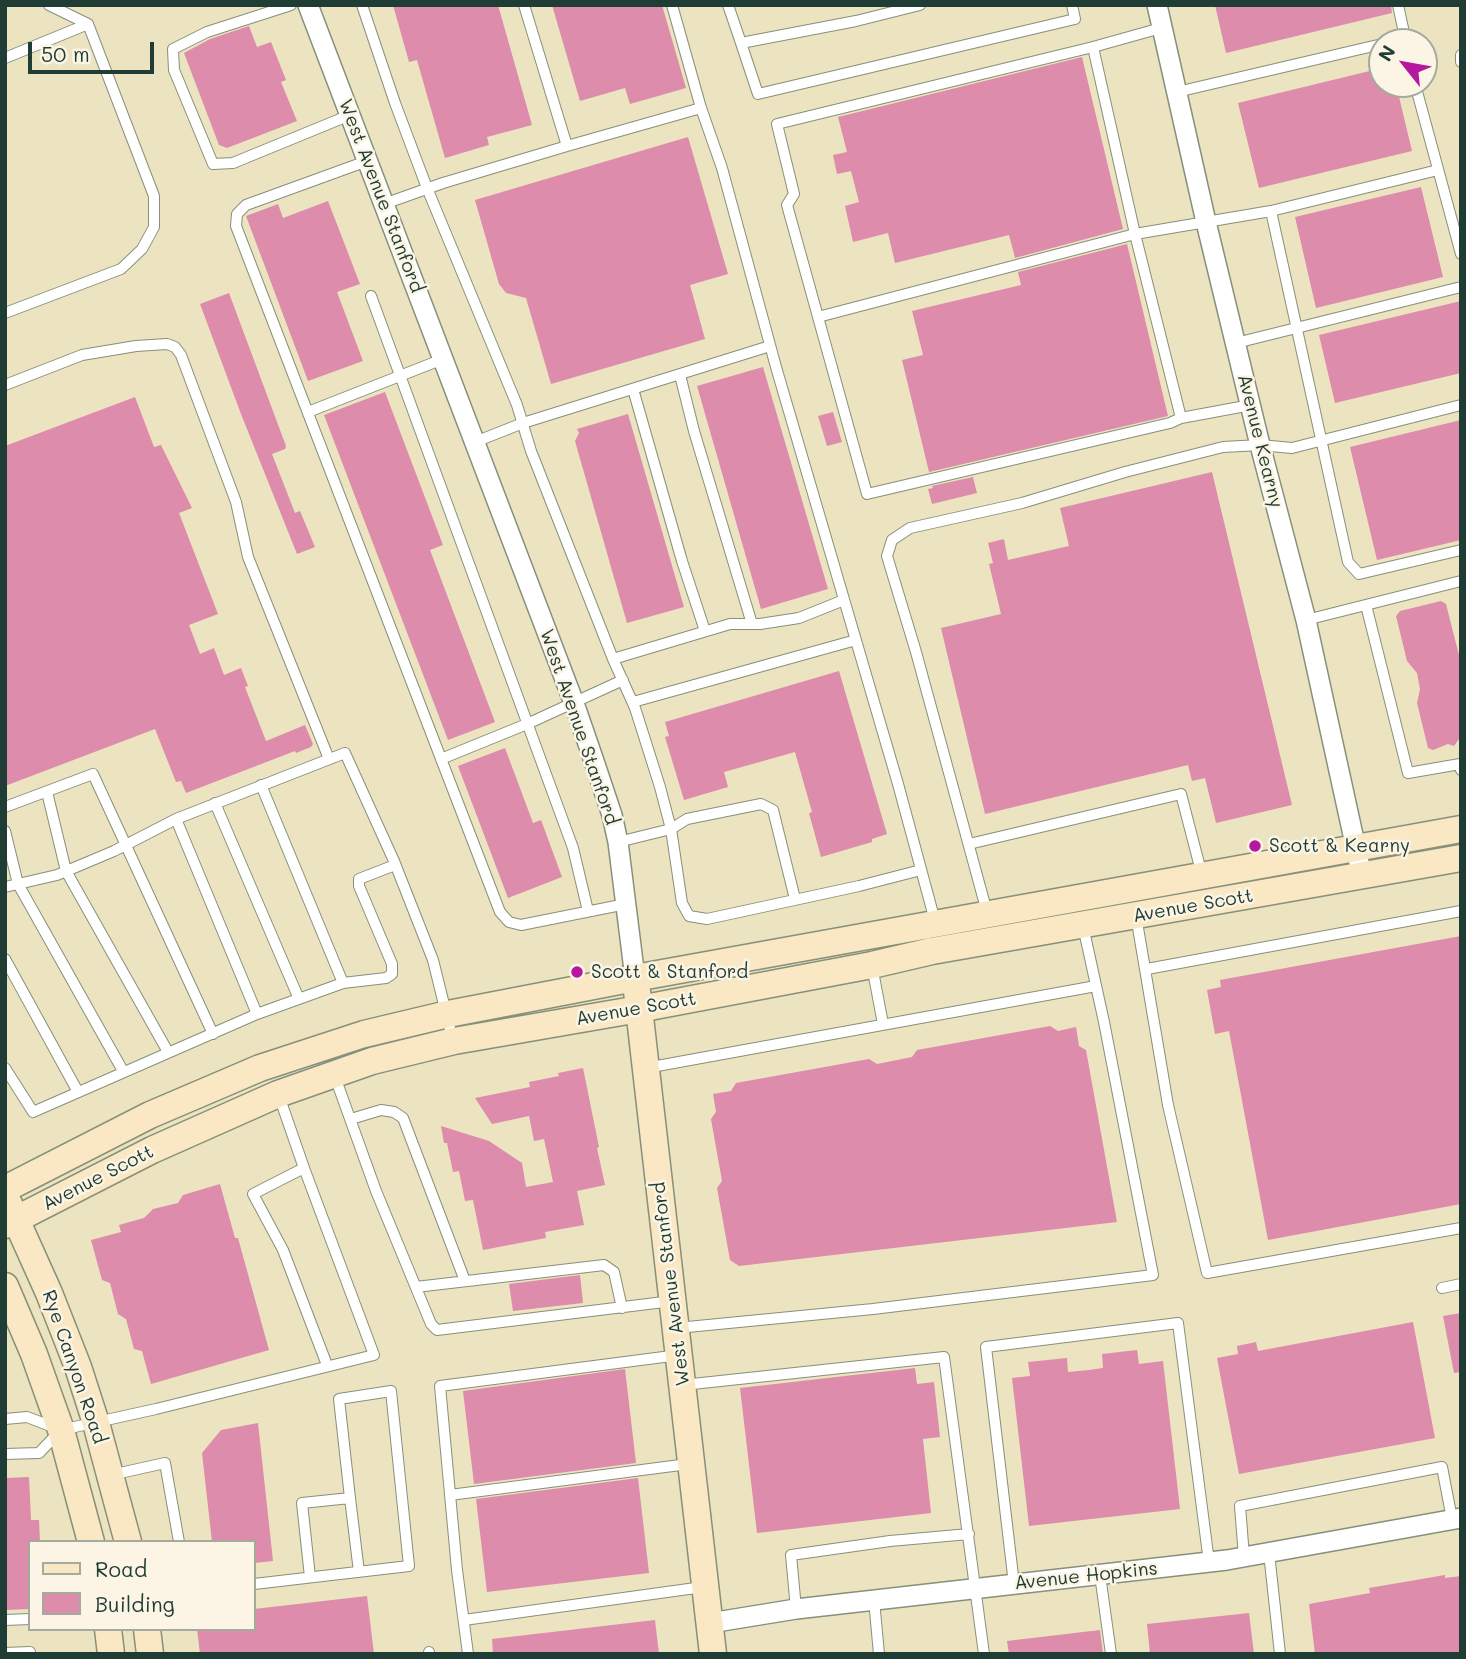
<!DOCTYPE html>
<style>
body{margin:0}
#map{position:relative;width:1466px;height:1659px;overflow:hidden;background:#ece3c1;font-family:Mali,sans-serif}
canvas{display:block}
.frame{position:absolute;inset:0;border:7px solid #1f3d34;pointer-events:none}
.legend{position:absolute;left:28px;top:1540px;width:228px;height:91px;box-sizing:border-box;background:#fcf5e5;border:2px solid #a4ab9e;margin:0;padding:9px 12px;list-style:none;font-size:21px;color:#1f3d34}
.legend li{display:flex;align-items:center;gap:14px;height:35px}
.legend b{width:35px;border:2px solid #a4ab9e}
.north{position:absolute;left:1368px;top:28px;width:70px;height:70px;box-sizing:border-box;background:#fcf5e5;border:2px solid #a4ab9e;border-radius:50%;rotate:301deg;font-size:19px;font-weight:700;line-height:28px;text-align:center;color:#1f3d34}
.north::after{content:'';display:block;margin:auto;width:24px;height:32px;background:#b5179e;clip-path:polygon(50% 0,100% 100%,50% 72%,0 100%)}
.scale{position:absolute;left:28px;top:42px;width:126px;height:32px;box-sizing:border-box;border:4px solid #1f3d34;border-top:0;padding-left:9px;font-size:21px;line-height:24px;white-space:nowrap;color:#1f3d34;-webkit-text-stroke:5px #fcf5e5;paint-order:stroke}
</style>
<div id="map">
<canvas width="1466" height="1659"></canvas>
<div class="frame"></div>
<ul class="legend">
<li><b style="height:9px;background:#fae7c3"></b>Road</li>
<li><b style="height:19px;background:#dd8cab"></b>Building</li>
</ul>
<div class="north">N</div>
<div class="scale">50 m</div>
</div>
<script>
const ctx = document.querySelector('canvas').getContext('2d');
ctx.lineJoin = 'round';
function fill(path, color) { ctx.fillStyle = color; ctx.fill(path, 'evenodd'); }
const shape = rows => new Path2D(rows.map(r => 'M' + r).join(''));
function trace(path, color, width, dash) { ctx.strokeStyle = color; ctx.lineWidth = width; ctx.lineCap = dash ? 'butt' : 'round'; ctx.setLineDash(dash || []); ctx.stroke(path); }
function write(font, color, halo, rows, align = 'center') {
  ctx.font = font + ' Mali,sans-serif'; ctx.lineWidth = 5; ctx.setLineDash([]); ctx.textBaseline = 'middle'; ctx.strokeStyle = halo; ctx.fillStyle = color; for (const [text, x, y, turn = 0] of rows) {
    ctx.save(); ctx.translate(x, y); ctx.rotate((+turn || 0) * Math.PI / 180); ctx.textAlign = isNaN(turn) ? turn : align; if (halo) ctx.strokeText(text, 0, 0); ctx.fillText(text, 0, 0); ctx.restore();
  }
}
const building = shape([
 [393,5,498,5,532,125,487,137,489,145,445,158,417,60,409,62],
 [552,5,662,5,686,88,630,104,625,88,580,101],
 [1215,5,1391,5,1392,13,1226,53],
 [249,26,257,47,271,42,286,80,281,82,297,121,227,148,219,145,184,53,210,39],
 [1082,57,1123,229,1015,258,1009,235,895,263,888,233,853,242,845,206,859,202,851,171,837,174,833,155,847,152,838,117],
 [1382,68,1382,84,1396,84,1412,151,1259,188,1238,103],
 [688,137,728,274,690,285,705,339,551,384,526,298,506,293,499,284,475,200],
 [1421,187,1443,277,1316,308,1295,217],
 [328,201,360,284,337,292,363,361,308,381,246,216,278,204,283,218],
 [1127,244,1168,416,929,472,902,360,923,355,912,311,1021,285,1018,272],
 [229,293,286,446,285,449,272,454,295,513,300,511,315,547,297,554,241,414,200,304],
 [1461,301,1461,373,1335,403,1319,335],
 [763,367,828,589,761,609,697,386],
 [385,392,443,545,430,550,495,722,448,740,324,415],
 [135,397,154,447,161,445,192,508,179,513,218,614,189,625,200,654,214,648,224,675,241,668,248,686,245,687,266,741,305,725,313,744,311,747,296,753,295,751,186,793,181,781,176,782,155,729,5,786,5,446],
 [833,412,842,442,827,446,818,416],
 [628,414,684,607,627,623,575,441,579,433,577,429],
 [1461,420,1461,540,1377,560,1350,447],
 [1212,472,1292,805,1216,823,1205,778,1192,781,1188,765,985,814,941,628,1001,614,989,564,993,563,988,543,1004,539,1008,560,1069,546,1060,508],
 [973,477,977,493,932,504,928,489,933,488,932,486],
 [1441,601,1446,604,1461,663,1461,736,1454,746,1448,744,1433,750,1428,748,1417,703,1420,689,1417,673,1407,661,1396,616,1400,611],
 [839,671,887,834,872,839,872,842,821,857,809,813,812,812,795,752,724,772,728,787,684,800,665,737,669,736,665,722],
 [505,748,533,823,541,820,562,877,508,898,458,766],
 [1461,936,1461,1204,1268,1240,1229,1031,1215,1034,1207,990,1221,987,1220,980],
 [1050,1026,1058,1031,1076,1027,1079,1046,1086,1050,1117,1222,739,1266,730,1260,717,1188,722,1181,711,1119,716,1112,713,1094,731,1091,736,1083,869,1059,877,1064,912,1057,917,1050],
 [583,1068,599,1147,597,1148,605,1185,577,1191,584,1225,545,1232,546,1238,483,1250,473,1200,465,1201,459,1171,453,1172,447,1143,444,1143,441,1126,489,1141,522,1163,526,1187,553,1182,544,1139,534,1141,529,1116,492,1124,475,1098,530,1087,529,1082,559,1076,558,1073],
 [220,1184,235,1238,238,1238,269,1350,151,1384,142,1351,134,1349,126,1319,118,1314,110,1283,102,1280,91,1240,121,1232,119,1225,144,1218,153,1209,178,1203,183,1195],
 [580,1275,583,1303,513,1311,509,1284],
 [1461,1313,1461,1372,1454,1373,1443,1316],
 [1413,1322,1435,1438,1239,1474,1217,1358,1238,1354,1237,1346,1256,1342,1258,1351],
 [1137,1350,1139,1364,1163,1361,1180,1509,1029,1526,1012,1378,1030,1376,1028,1362,1067,1358,1068,1372,1089,1370,1103,1368,1102,1354],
 [915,1368,917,1384,934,1382,940,1437,923,1439,931,1513,757,1533,740,1388],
 [625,1369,636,1463,474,1484,463,1391],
 [258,1423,273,1561,254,1563,254,1542,212,1542,202,1453,221,1430],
 [29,1477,31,1520,39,1520,40,1542,30,1542,30,1609,5,1610,5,1478],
 [638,1478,649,1573,487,1592,476,1499],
 [1445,1575,1445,1578,1461,1576,1461,1654,1315,1654,1309,1604,1370,1593,1369,1588],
 [367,1596,374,1654,200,1654,197,1629,254,1629,254,1609],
 [1249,1613,1254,1654,1150,1654,1147,1624],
 [655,1620,659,1654,493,1654,492,1639],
 [1100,1630,1103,1654,1009,1654,1007,1641]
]);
const lane = shape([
 [291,5,207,32,173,49,174,70,213,164,233,163,350,115],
 [362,5,395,103,427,188,517,405,531,451,613,659,635,708,660,787,671,829,682,903,689,916,707,919,859,886,921,870],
 [672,5,701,108,722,168,776,367,898,784,935,921],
 [728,5,741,43,856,21,920,5],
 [1398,5,1406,42],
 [1161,28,1093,47,1135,234,1181,418,1251,405],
 [1391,42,1405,39],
 [741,43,758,94,1075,19,1072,5],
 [1093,47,777,124,794,194,787,205,867,494,1170,423,1181,418],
 [1461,55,1461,62],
 [5,58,88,24],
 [1415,84,1461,254],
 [1177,92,1382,44],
 [567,146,701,108],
 [367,161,246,205,237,214,236,226,500,912,509,922,521,925,626,904],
 [384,204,443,183,567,146,524,5],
 [1271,211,1438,170],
 [371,296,573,848,588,911],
 [5,313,121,269,142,249,154,227,154,196,88,24,49,5],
 [818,317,1135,234,1271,211,1348,562,1359,574,1461,550],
 [1236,343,1461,287],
 [680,375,694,431,752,624],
 [5,385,82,355,136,346,167,344,175,347,181,355,236,502,248,557,329,759],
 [633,389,682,561,705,631],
 [308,412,443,359],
 [475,442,523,423,770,346],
 [1366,605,1408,773,1460,764,1461,770],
 [1306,620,1461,581],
 [613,659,730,624,760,624,799,618,844,600],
 [633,702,856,640],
 [441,759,527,724,623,680],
 [261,785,343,983],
 [47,792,66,871,168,1052],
 [215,803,299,999],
 [5,807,93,774,213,1034],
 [176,819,257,1014],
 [5,831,18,884,123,1071],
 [618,842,671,829,687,819,761,804,773,810,795,899],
 [969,844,1181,794,1202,875],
 [5,887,57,875,114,851,176,819,345,753,394,861,433,960,453,1041],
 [987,912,916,652,887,556,892,540,910,528,1022,503,1125,472,1223,447,1260,445,1292,448,1461,405],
 [1136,916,1168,1105,1207,1273,1461,1228],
 [5,959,78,1092],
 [872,966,883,1024],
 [1147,969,1461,911],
 [5,1068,33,1112,257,1014,343,983,386,978,392,974,392,964,359,886,359,879,395,865],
 [646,1068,1096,986],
 [335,1077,376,1191,431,1324,437,1330,672,1301],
 [279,1096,304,1168],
 [351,1119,381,1110,394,1112,403,1118,465,1281],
 [416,1287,604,1265,614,1272,622,1308],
 [1442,1288,1461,1284],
 [677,1328,873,1309,1153,1275,1104,1022,1083,926],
 [683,1385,944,1357,984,1654],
 [5,1419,27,1417,61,1430,156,1409,374,1355,304,1168,253,1194,283,1250,327,1365],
 [5,1454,39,1453,58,1433],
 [111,1475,165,1463,179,1542],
 [450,1495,688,1464],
 [1269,1553,1280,1654],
 [1244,1557,1240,1506,1442,1467,1452,1519],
 [1100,1575,1111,1654],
 [310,1577,302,1503,350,1498,359,1572],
 [254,1584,409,1566,391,1391,339,1399,350,1498],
 [1014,1584,986,1347,1178,1323,1209,1562],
 [874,1600,879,1654],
 [796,1609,791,1555,890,1541,969,1534],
 [5,1620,30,1619],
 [464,1620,703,1587],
 [429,1652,429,1654],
 [5,1653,30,1652],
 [468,1654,457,1570,440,1386,679,1355]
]);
const street = shape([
 [308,5,574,703,594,761,612,815,618,842,635,978],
 [1157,5,1206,222,1260,445,1306,620,1362,876],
 [710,1623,796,1609,1227,1560,1461,1518]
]);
const secondary = shape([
 [637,991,713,1654],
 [5,1189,150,1115,260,1068,364,1034,448,1014,635,978,1461,829],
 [9,1204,49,1293,78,1367,96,1423,128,1542],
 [5,1225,152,1150,278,1094,372,1061,454,1041,639,1009,872,965,932,951,1461,858],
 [5,1286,34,1354,61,1430,91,1542],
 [108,1629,111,1654],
 [147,1629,150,1654]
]);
const markers = [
 [1255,846,7,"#b5179e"],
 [577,972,7,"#b5179e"]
];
const streetNames = [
 ["West Avenue Stanford",381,196,69],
 ["Avenue Kearny",1260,441,76],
 ["West Avenue Stanford",579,727,71],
 ["Avenue Scott",1193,906,-10],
 ["Avenue Scott",636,1009,-10],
 ["Avenue Scott",98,1178,-27],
 ["West Avenue Stanford",671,1284,-97],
 ["Rye Canyon Road",74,1367,71],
 ["Avenue Hopkins",1086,1576,-6]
];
const poiNames = [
 ["Scott & Kearny",1269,846],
 ["Scott & Stanford",591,972]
];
fill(building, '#dd8cab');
trace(lane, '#86907a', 12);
trace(street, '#86907a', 22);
trace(secondary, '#86907a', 29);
trace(lane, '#fff', 10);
trace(street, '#fff', 19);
trace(secondary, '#fae7c3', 26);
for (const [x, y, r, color] of markers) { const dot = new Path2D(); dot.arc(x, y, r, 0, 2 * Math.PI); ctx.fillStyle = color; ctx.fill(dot); trace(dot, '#fcf5e5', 2.5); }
write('19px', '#1f3d34', '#fcf5e5', streetNames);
write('19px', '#1f3d34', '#fcf5e5', poiNames, 'left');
</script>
